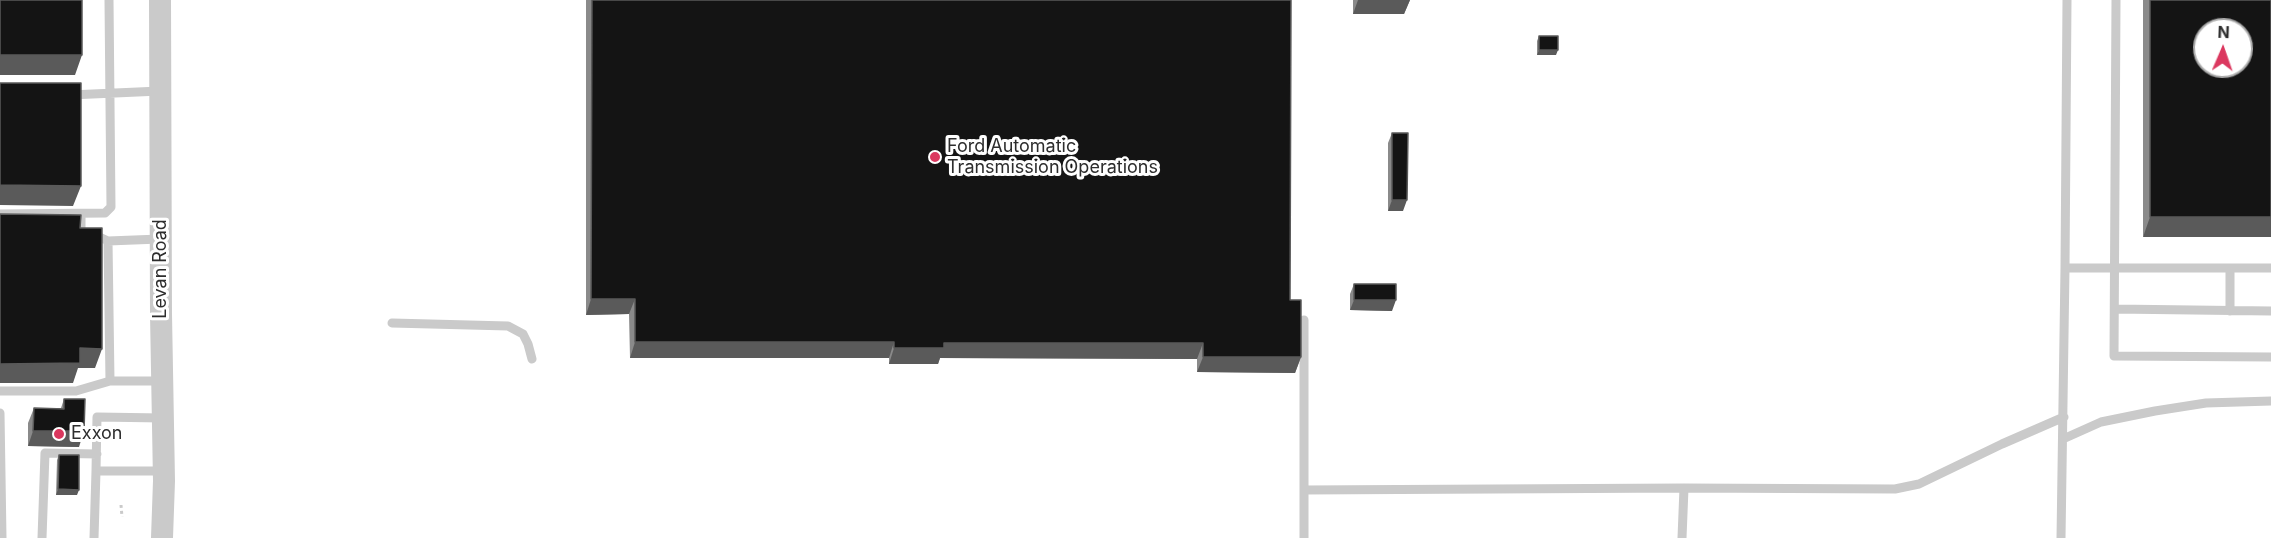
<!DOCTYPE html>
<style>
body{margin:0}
#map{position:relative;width:2271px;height:538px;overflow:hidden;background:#fff;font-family:Inter,sans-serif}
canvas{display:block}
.north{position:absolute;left:2193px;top:18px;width:60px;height:60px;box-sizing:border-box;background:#fff;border:2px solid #ababab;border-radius:50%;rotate:2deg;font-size:16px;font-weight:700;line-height:24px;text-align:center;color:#2d2d2d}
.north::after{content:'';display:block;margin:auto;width:21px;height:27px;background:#db385f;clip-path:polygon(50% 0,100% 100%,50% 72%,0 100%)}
</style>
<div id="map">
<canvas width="2271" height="538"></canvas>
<div class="north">N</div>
</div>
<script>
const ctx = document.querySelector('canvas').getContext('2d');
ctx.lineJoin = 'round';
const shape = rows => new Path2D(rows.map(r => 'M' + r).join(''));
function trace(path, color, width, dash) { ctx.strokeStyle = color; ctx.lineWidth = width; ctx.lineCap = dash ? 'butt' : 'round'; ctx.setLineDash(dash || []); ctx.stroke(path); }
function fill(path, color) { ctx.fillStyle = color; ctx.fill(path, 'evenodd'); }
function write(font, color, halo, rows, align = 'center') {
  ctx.font = font + ' Inter,sans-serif'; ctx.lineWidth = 6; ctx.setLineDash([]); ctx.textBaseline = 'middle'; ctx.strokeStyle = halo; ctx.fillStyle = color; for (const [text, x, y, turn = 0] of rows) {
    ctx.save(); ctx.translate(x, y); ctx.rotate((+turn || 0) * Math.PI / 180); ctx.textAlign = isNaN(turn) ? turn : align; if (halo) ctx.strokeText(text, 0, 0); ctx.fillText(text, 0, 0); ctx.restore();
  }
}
const path = shape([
 [121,505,122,517]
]);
const service = shape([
 [2116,0,2114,356,2271,357],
 [70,95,160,91],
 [0,214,105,213,111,207,109,0],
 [81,214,81,228],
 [93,234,108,241,160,239],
 [108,241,110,381],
 [2065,268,2271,268],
 [2230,268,2230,311],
 [2115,309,2271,311],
 [392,323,508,326,523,334,528,344,532,359],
 [0,391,76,391,110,381,161,381],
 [0,413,2,538],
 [2063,439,2101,422,2155,411,2206,403,2271,401],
 [96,471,97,417,163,418],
 [1684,488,1895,489,1919,484,2002,444,2064,417],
 [1304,490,1684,488,1682,538],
 [42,538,45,453,97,454],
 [94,538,96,471,164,471],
 [1304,538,1304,320],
 [2061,538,2065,268,2067,0]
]);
const tertiary = shape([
 [160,0,161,314,164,481,162,538]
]);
const wall = shape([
 [586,0,1291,0,1290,300,1301,357,1295,373,1197,372,1197,359,940,358,938,364,889,364,889,358,630,358,629,314,586,315],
 [1353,0,1410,0,1404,14,1353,14],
 [2143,0,2271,0,2143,237],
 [1539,36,1556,55,1537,55,1537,41],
 [1392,133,1403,211,1388,211,1388,143],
 [1354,284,1392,311,1350,310,1350,294],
 [64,399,79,447,28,446,28,423,34,408,61,408],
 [59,455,77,495,56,495,57,460]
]);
const shadedWall = shape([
 [1358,0,1410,0,1404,14,1353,14],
 [1539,50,1558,50,1556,55,1537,55],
 [0,55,82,55,75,75,0,75],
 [0,185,81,186,73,206,0,205],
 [1392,200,1407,200,1403,211,1388,211],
 [2150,217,2271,217,2271,237,2143,237],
 [591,299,635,299,629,314,586,315],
 [1354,300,1396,300,1392,311,1350,310],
 [635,342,894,342,889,358,630,358],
 [944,343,1203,343,1197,359,940,358,938,364,889,364,894,348],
 [80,348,102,349,95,368,78,368,73,383,0,383,0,364],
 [1203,357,1301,357,1295,373,1197,372],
 [33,431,84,431,79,447,28,446],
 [58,489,79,490,77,495,56,495]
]);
const building = shape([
 [0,0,82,0,82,55,0,55,0,0],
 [592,0,1291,0,1290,300,1301,300,1301,357,1203,357,1203,343,944,343,944,348,894,348,894,342,635,342,635,299,591,299,592,0],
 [2150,0,2271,0,2271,217,2150,217,2150,0],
 [2205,30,2241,30,2241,66,2205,66,2205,30],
 [1539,36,1558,36,1558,50,1539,50,1539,36],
 [0,83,81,83,81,186,0,185,0,83],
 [1392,133,1408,133,1407,200,1392,200,1392,133],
 [0,214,81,215,80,228,102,228,102,349,80,348,80,363,0,364,0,214],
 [1354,284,1396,284,1396,300,1354,300,1354,284],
 [64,399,85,399,84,431,33,431,34,408,64,409,64,399],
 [59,455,79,455,79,490,58,489,59,455]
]);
const markers = [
 [935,157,6,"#db385f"],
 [59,434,6,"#db385f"]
];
const poiNames = [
 ["Ford Automatic",947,147],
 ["Transmission Operations",947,168],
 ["Exxon",71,434]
];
const streetNames = [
 ["Levan Road",161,269,-90]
];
trace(path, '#cacaca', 3, [3, 3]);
trace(service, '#cacaca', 9);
trace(tertiary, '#cacaca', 22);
fill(wall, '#8a8a8a');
fill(shadedWall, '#5a5a5a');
fill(building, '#141414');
trace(building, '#5a5a5a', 1.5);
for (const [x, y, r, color] of markers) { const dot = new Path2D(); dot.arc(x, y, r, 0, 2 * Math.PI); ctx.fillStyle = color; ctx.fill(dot); trace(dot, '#fff', 2); }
write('18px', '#2d2d2d', '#fff', poiNames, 'left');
write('18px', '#2d2d2d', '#fff', streetNames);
</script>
